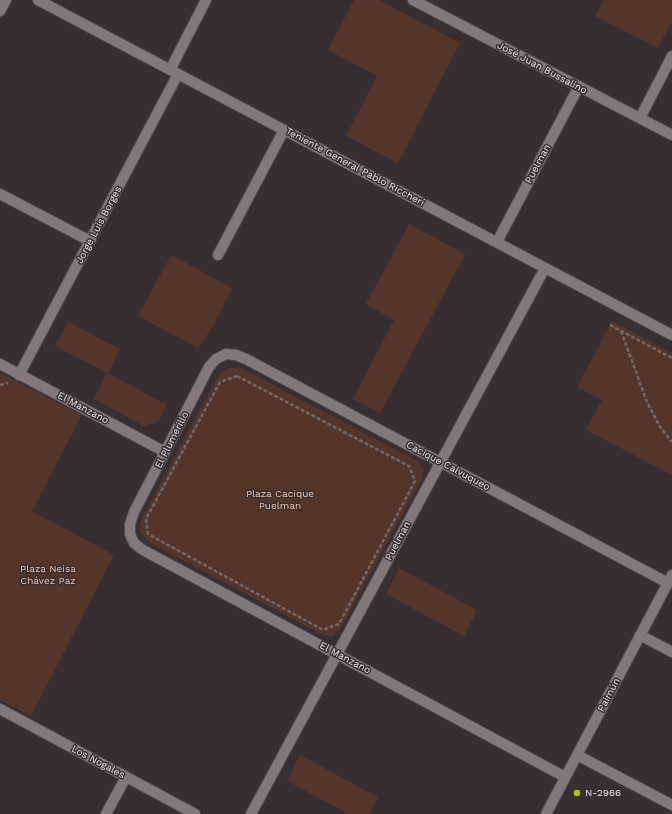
<!DOCTYPE html>
<meta charset="utf-8">
<style>
body{margin:0}
canvas{display:block;background:#372f32}
</style>
<canvas width="672" height="814"></canvas>
<script>
const ctx = document.querySelector('canvas').getContext('2d');
ctx.lineJoin = 'round';
function fill(path, color) { ctx.fillStyle = color; ctx.fill(path, 'evenodd'); }
const shape = rows => new Path2D(rows.map(r => 'M' + r).join(''));
function trace(path, color, width, dash) { ctx.strokeStyle = color; ctx.lineWidth = width; ctx.lineCap = dash ? 'butt' : 'round'; ctx.setLineDash(dash || []); ctx.stroke(path); }
function write(font, color, halo, rows, align = 'center') {
  ctx.font = font + ' "Work Sans",sans-serif'; ctx.lineWidth = 3; ctx.setLineDash([]); ctx.textBaseline = 'middle'; ctx.strokeStyle = halo; ctx.fillStyle = color; for (const [text, x, y, turn = 0] of rows) {
    ctx.save(); ctx.translate(x, y); ctx.rotate((+turn || 0) * Math.PI / 180); ctx.textAlign = isNaN(turn) ? turn : align; if (halo) ctx.strokeText(text, 0, 0); ctx.fillText(text, 0, 0); ctx.restore();
  }
}
const green = shape([
 [354,0,379,0,460,43,398,163,346,136,377,76,328,50],
 [604,0,672,0,672,21,658,48,595,16],
 [409,224,465,254,380,413,353,399,394,320,366,304],
 [171,255,232,288,213,326,198,348,138,316],
 [612,321,672,353,672,475,586,430,602,400,577,387],
 [68,322,120,349,108,373,167,405,159,421,143,426,94,399,107,373,55,346],
 [228,368,238,368,247,371,417,461,423,469,422,478,341,628,333,636,328,636,321,634,152,544,145,538,140,531,140,523,144,514,215,381,220,373],
 [0,373,82,415,32,511,114,555,31,716,0,700],
 [399,568,477,610,464,636,386,594],
 [300,755,378,797,369,814,349,814,287,781]
]);
const path = shape([
 [610,325,672,358],
 [621,331,647,402,660,427,672,442],
 [237,376,409,466,415,481,339,624,323,630,148,534,146,519,220,382,237,376],
 [0,385,8,383]
]);
const minor = shape([
 [38,0,672,335],
 [413,0,672,135],
 [0,11,6,0],
 [170,70,206,0],
 [640,118,672,56],
 [0,194,90,241],
 [497,242,579,86],
 [218,255,284,130],
 [0,364,165,452],
 [19,375,178,74],
 [640,635,672,652],
 [0,709,195,814],
 [577,755,672,805],
 [565,777,143,550,134,543,130,534,130,524,134,512,209,367,216,359,226,354,236,355,246,359,668,583],
 [106,814,126,777],
 [251,814,545,268],
 [546,814,672,575]
]);
const markers = [
 [577,793,4,"#b1c500"]
];
const streetNames = [
 ["José Juan Bussalino",542,68,28],
 ["Puelman",538,164,-62],
 ["Teniente General Pablo Riccheri",355,167,28],
 ["Jorge Luis Borges",99,225,-62],
 ["El Manzano",83,408,28],
 ["El Plumerillo",172,440,-63],
 ["Cacique Calvuqueo",448,466,28],
 ["Puelman",398,541,-62],
 ["El Manzano",345,658,28],
 ["Paimún",609,695,-62],
 ["Los Nogales",98,762,28]
];
const parkNames = [
 ["Plaza Cacique",280,494],
 ["Puelman",280,506],
 ["Plaza Neisa",48,569],
 ["Chávez Paz",48,581]
];
const poiNames = [
 ["N-2966",585,793]
];
fill(green, '#543529');
trace(minor, '#544d4f', 12);
trace(path, '#6f676a', 2.5, [4, 2]);
trace(minor, '#82787c', 10);
for (const [x, y, r, color] of markers) { const dot = new Path2D(); dot.arc(x, y, r, 0, 2 * Math.PI); ctx.fillStyle = color; ctx.fill(dot); trace(dot, '#372f32', 1.5); }
write('10px', '#ebe5e7', '#372f32', streetNames);
write('10px', '#fac1ab', '#372f32', parkNames);
write('10px', '#ebe5e7', '#372f32', poiNames, 'left');
</script>
